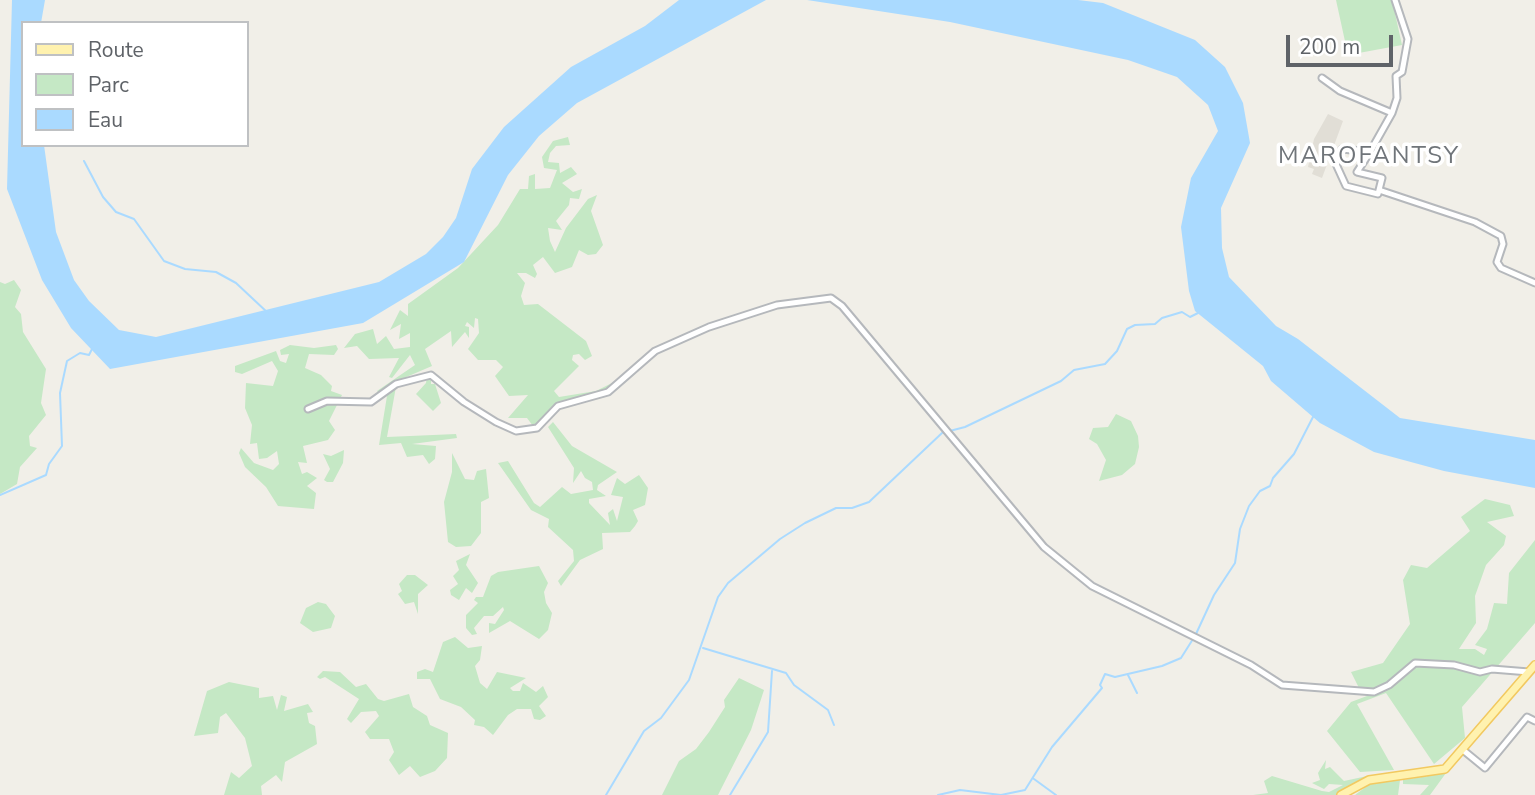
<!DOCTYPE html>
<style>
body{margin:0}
#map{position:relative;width:1535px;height:795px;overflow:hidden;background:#f1efe8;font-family:"Nunito Sans",sans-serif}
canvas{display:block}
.legend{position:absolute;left:21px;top:21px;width:228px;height:126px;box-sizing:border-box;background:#fff;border:2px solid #bfc1c3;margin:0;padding:9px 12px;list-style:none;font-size:21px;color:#5f6368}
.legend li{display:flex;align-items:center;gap:14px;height:35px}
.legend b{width:35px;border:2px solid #bfc1c3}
.scale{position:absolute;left:1286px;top:35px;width:107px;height:32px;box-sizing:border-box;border:4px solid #5f6368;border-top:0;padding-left:9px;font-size:21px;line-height:24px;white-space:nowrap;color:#5f6368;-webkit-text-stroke:5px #fff;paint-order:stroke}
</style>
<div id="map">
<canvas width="1535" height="795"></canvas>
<ul class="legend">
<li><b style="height:9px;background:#fff2af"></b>Route</li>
<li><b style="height:19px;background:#c5e8c5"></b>Parc</li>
<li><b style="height:19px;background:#aadaff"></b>Eau</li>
</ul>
<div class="scale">200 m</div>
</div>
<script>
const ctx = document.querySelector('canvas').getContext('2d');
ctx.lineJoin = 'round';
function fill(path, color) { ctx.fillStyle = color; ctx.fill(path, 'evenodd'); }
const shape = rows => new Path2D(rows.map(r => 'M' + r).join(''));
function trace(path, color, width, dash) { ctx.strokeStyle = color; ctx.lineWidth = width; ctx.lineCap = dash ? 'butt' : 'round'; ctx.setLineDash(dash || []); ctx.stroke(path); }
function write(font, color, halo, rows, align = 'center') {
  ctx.font = font + ' "Nunito Sans",sans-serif'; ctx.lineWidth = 7; ctx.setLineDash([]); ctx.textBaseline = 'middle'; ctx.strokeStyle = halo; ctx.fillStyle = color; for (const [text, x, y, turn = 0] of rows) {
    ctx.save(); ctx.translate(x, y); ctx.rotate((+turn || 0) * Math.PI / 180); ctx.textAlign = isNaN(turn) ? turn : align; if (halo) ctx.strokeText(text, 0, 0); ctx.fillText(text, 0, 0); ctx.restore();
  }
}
const education = shape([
 [1328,114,1343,121,1322,178,1312,174,1314,169,1308,167,1314,139]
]);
const green = shape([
 [1336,0,1392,0,1402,45,1348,55],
 [568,137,570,145,556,146,550,153,548,162,559,163,560,173,571,167,577,174,562,183,573,192,582,189,579,199,570,198,569,205,556,221,562,230,548,228,550,241,555,252,566,228,588,199,597,195,591,211,603,245,596,254,588,255,579,250,572,267,555,273,543,257,533,265,537,274,535,278,526,273,517,273,525,283,521,296,524,305,538,304,586,341,592,356,585,360,579,354,573,355,572,360,579,366,554,391,559,397,596,391,618,380,605,397,557,404,539,424,533,426,527,418,508,418,528,395,509,396,495,376,503,367,496,360,478,360,468,349,479,333,478,319,475,318,474,328,467,322,465,326,469,327,469,338,465,332,452,347,451,331,425,349,432,366,397,381,387,437,456,434,457,438,412,444,436,446,435,459,429,464,423,455,407,457,401,443,379,445,387,396,383,398,377,391,415,365,410,355,392,378,389,377,399,358,369,359,357,346,344,348,355,334,373,329,377,344,386,336,394,349,410,347,410,333,399,339,401,324,390,330,400,310,408,316,408,304,458,268,498,225,520,189,528,189,529,176,535,174,535,189,550,188,557,170,544,168,542,157,553,141],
 [14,280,21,290,15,307,21,314,23,332,46,369,41,403,46,415,29,436,30,446,37,448,20,467,17,484,0,494,0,282,5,284],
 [290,345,314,348,336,345,338,349,334,355,309,354,305,368,321,375,332,386,331,391,342,395,329,421,335,430,328,440,303,446,307,463,298,462,302,474,307,472,317,478,307,486,316,493,314,509,278,506,266,487,245,467,239,453,241,448,254,463,273,470,279,464,277,451,267,458,259,459,257,443,250,444,252,425,245,408,246,383,273,386,278,371,272,361,242,374,235,372,235,366,276,351,280,361,286,363,289,354,281,355,280,350],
 [427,376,431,376,431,384,435,384,441,403,433,411,416,394,426,383],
 [1116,414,1131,421,1138,436,1139,447,1135,464,1122,475,1099,481,1106,460,1097,444,1089,439,1093,428,1108,427],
 [553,422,572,446,617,472,598,485,597,490,606,496,589,499,589,503,610,525,608,513,613,509,617,521,623,497,611,495,617,478,625,484,639,475,648,488,645,505,633,510,638,521,635,526,630,532,602,533,603,549,580,560,561,586,558,581,574,561,573,550,548,527,549,519,531,510,498,463,508,461,534,503,540,507,562,487,571,494,593,490,592,482,585,478,581,471,573,483,574,468,548,427],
 [344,450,343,463,333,482,327,482,324,480,330,469,323,454,331,456],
 [452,453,465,479,474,480,477,471,486,469,489,498,481,502,481,533,471,546,456,547,448,542,444,502,452,472],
 [1485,499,1510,505,1514,516,1487,522,1506,536,1504,545,1486,565,1475,596,1476,623,1459,649,1475,649,1484,655,1487,649,1475,645,1487,629,1494,603,1507,604,1509,573,1535,540,1535,623,1462,707,1465,738,1434,764,1386,693,1357,704,1394,770,1360,772,1327,731,1351,702,1375,693,1359,688,1351,672,1383,663,1410,624,1403,580,1411,565,1427,568,1470,531,1461,517],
 [470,554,466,565,478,583,472,593,466,588,459,600,451,595,450,590,458,584,453,576,459,570,456,561],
 [539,566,548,583,544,592,546,603,552,613,548,630,539,639,510,621,489,633,489,623,495,624,504,610,503,607,493,616,484,616,474,628,477,634,472,635,466,628,466,615,478,603,474,600,476,597,483,597,491,576,498,572],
 [407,575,415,575,428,585,418,594,418,614,414,602,405,604,398,594,402,591,399,584],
 [318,602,326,604,335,616,331,628,313,632,300,623,306,608],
 [455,637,468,648,482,646,480,660,475,666,480,683,487,689,497,672,526,678,510,688,513,691,520,691,523,683,536,692,543,686,548,697,539,706,546,716,540,720,534,719,531,709,517,709,508,715,493,735,484,727,474,725,475,720,461,707,440,699,430,679,417,679,417,672,425,669,433,672,443,642],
 [323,671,340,672,356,687,366,684,378,699,384,701,409,694,413,707,427,716,430,725,448,733,447,758,435,771,420,777,410,766,399,775,389,760,394,752,389,739,370,739,365,732,379,716,376,711,361,712,351,723,347,719,359,699,325,677,320,679,317,677],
 [739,678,764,690,751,730,718,795,662,795,679,761,696,749,709,732,725,707,724,700],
 [229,682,259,688,259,698,273,696,277,710,281,695,287,697,284,711,308,704,313,712,307,713,309,723,315,726,317,744,285,762,282,782,276,775,261,786,262,795,224,795,231,772,239,778,252,766,245,738,226,713,220,717,218,733,194,736,207,691],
 [1326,760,1325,769,1330,767,1344,781,1372,775,1337,795,1253,795,1268,793,1264,781,1272,776,1322,791,1329,792,1343,785,1329,784,1324,789,1312,783,1320,780,1318,773],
 [1446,773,1430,795,1420,795,1429,785,1403,784,1403,780],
 [1400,780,1398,795,1355,795,1371,783]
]);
const water = shape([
 [12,0,45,0,41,23,23,23,23,145,44,145,56,232,74,280,89,301,119,330,156,337,379,282,426,254,443,237,456,218,472,169,504,127,571,67,645,26,679,0,766,0,577,103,539,136,508,175,464,262,363,323,110,369,71,328,42,280,7,189],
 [807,0,1078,0,1103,3,1195,40,1225,67,1243,103,1250,143,1221,208,1222,248,1229,277,1276,326,1298,339,1400,418,1535,440,1535,488,1444,471,1374,452,1320,423,1271,381,1263,366,1195,311,1189,291,1181,227,1191,178,1218,131,1208,105,1177,77,1128,60,950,22]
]);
const stream = shape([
 [84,161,103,197,116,212,134,219,164,261,185,269,216,272,236,283,268,313],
 [0,495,46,475,49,464,62,446,60,393,67,361,80,353,89,355,92,349],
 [1196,634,1214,595,1235,563,1240,529,1249,506,1260,491,1270,486,1273,478,1294,454,1314,415],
 [703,648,786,673,794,685,828,710,834,725],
 [1128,675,1137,693],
 [1034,779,1056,795],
 [606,795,644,731,661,718,689,680,718,597,728,583,780,539,805,523,836,508,852,508,869,502,942,433,965,427,1061,381,1074,370,1105,364,1117,351,1127,329,1135,325,1155,324,1162,318,1182,312,1190,317,1198,313],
 [730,795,768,732,772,671],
 [938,795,960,790,1001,795,1025,790,1052,747,1102,688,1100,685,1105,674,1115,677,1162,666,1181,658,1193,639]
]);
const minor = shape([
 [1322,78,1340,91,1392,113],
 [1370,152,1357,172,1382,178,1379,190,1475,222,1501,236,1503,244,1497,262,1501,268,1535,283],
 [1379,190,1378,194,1346,186,1335,162,1342,149,1370,152,1392,113,1397,98,1396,76,1402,72,1408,39,1395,0],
 [308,409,327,401,371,402,396,384,431,375,464,402,496,422,516,431,537,428,558,406,608,392,655,351,709,327,777,305,831,298,842,306,1044,547,1092,586,1251,665,1282,685,1374,692,1389,685,1415,663,1454,665,1480,672,1492,669,1529,672],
 [1463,750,1485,768,1527,717,1535,721]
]);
const major = shape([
 [1341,795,1369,780,1445,769,1535,665]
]);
const neighbourhoodNames = [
 ["MAROFANTSY",1369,157]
];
fill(education, '#e1ded6');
fill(green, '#c5e8c5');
fill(water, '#aadaff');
trace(stream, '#aadaff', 2);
trace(minor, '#b5b8bc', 9);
trace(major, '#f2c960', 10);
trace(minor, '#fff', 5);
trace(major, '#fff2af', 7);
ctx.letterSpacing = '2px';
write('24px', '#70757a', '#fff', neighbourhoodNames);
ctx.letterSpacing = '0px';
</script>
